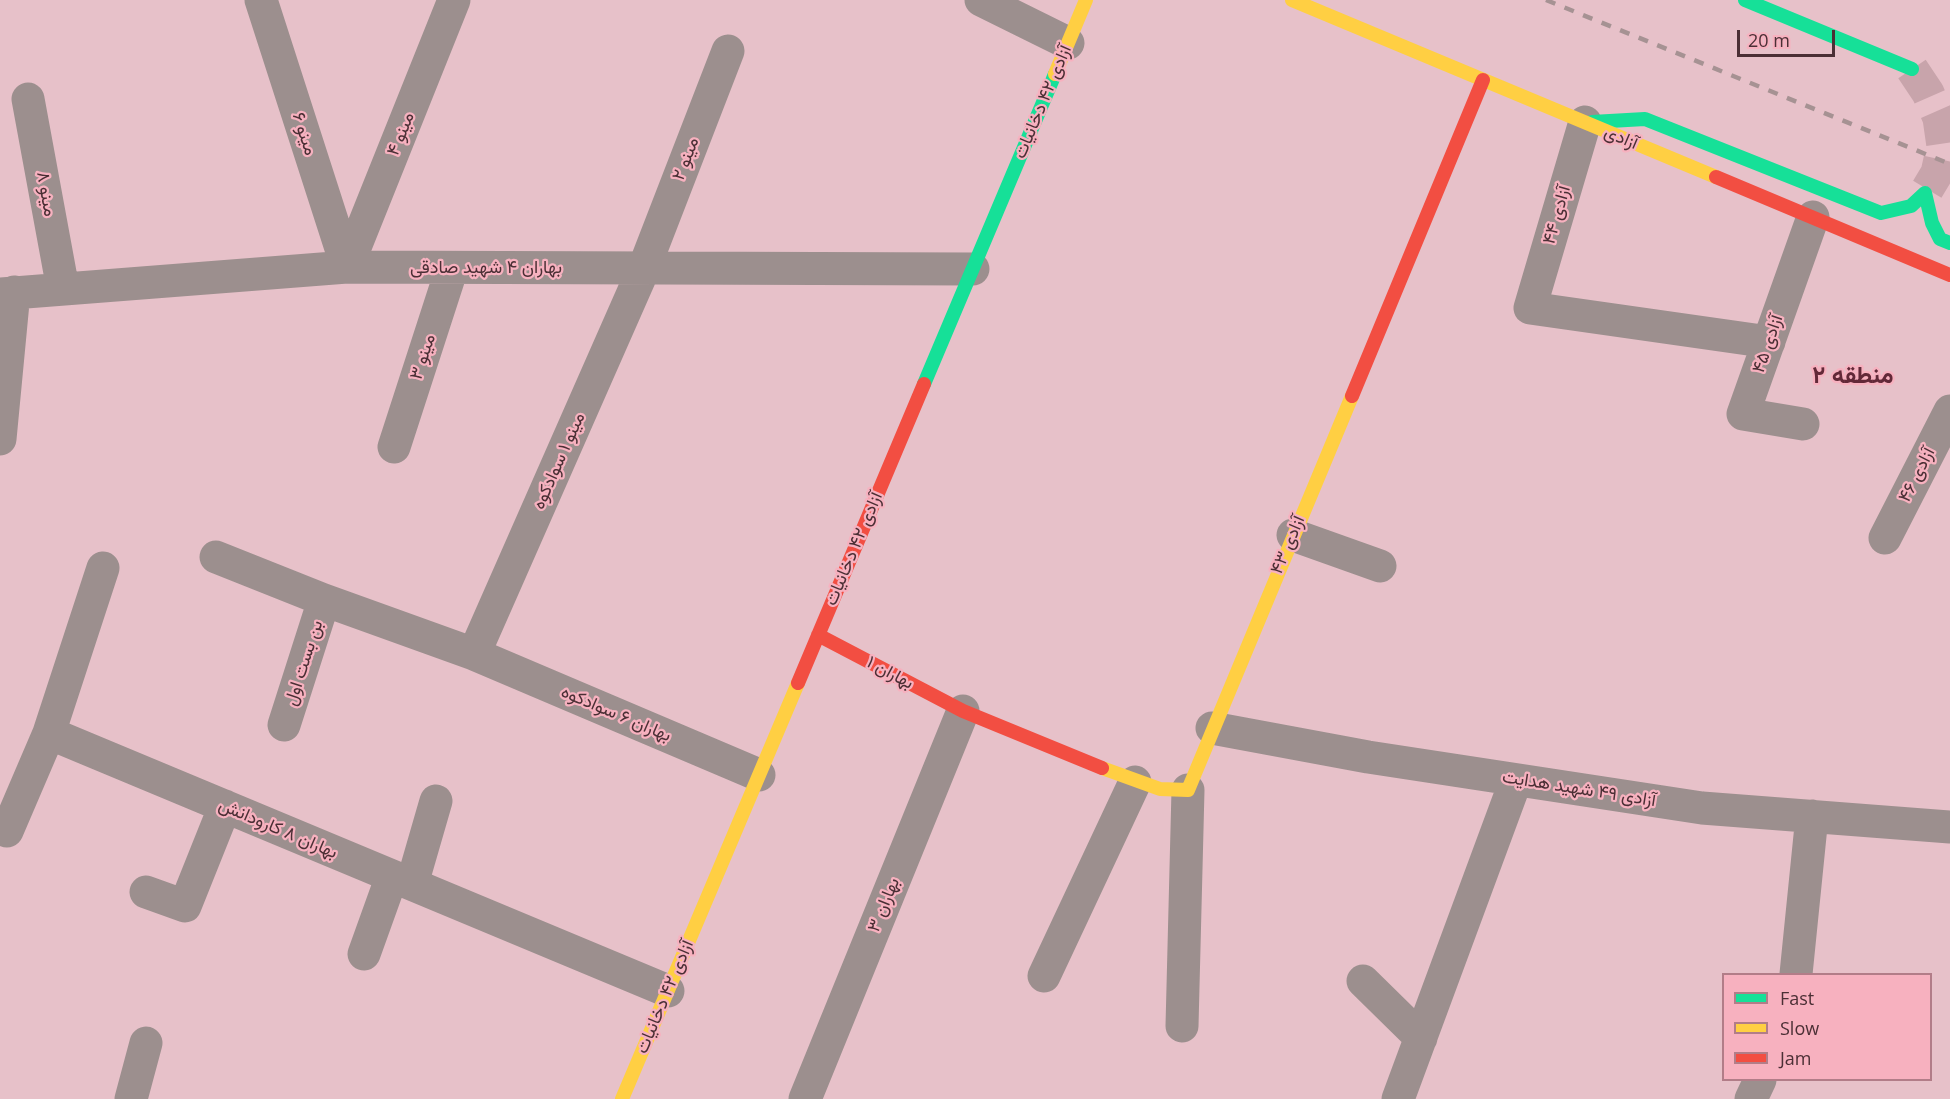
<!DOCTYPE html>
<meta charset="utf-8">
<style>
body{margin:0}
#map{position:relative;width:1950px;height:1099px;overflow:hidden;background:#e7c1c9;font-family:"Open Sans",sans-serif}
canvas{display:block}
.legend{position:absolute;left:1722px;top:973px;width:210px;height:108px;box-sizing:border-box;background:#f7b1bf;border:2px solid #b27d88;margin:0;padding:8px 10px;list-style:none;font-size:18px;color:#4b2f35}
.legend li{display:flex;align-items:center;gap:12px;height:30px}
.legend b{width:30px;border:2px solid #b27d88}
.scale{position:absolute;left:1737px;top:30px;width:98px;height:27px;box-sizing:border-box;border:3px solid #4b2f35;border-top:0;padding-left:8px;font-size:18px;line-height:21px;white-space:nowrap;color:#4b2f35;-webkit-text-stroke:4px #f7b1bf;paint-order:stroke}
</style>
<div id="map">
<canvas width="1950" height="1099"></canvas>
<ul class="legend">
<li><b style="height:8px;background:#16e098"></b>Fast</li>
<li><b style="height:8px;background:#ffcf43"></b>Slow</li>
<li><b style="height:8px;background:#f24e42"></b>Jam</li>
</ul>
<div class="scale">20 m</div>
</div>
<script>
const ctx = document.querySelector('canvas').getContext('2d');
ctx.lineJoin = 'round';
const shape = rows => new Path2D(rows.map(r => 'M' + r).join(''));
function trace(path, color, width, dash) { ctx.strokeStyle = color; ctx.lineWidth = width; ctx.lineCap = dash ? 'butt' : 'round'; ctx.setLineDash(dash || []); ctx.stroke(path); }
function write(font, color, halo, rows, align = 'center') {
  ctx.font = font + ' "Open Sans",Vazirmatn,sans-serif'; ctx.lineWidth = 4.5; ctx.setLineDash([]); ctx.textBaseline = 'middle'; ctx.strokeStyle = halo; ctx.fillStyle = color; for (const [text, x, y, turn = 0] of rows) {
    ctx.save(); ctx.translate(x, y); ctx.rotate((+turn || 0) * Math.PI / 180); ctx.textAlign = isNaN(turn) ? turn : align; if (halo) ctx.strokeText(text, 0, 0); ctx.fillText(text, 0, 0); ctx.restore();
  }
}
const secondaryTunnel = shape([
 [1912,69,1928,93,1939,118,1943,146,1937,173,1925,193]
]);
const street = shape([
 [261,0,347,267],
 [981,0,1068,43],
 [28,99,63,289],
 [1585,122,1530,308,1769,342],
 [347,267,454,0],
 [0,294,347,267,973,269],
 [1803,424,1743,414,1813,217],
 [0,439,14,292],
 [394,447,452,268],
 [1293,535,1380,566],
 [1885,538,1950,411],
 [216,557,324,600,474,654,759,775],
 [103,568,49,733,668,991],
 [474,654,644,268,728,51],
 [284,725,324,600],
 [1212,728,1368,757,1702,808,1950,827],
 [7,831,49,733],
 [412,884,436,801],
 [146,892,185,906,225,806],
 [364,954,392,876],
 [1796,974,1812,816],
 [1044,976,1135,782],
 [1363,981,1421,1038],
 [1182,1026,1188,790],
 [131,1099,146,1043],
 [805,1099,963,711],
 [1398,1099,1516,780],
 [1751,1099,1760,1080]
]);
const fast = shape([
 [1745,0,1912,69],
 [1592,122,1645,119,1881,213,1911,206,1925,193,1932,223,1940,239,1950,243],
 [924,384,1055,74]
]);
const slow = shape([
 [1292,0,1716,177],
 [1055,74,1086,0],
 [1102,768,1160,789,1188,790,1352,396],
 [622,1099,798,683]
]);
const jam = shape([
 [1716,177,1950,275],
 [1352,396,1483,80],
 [818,635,963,711,1102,768],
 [798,683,924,384]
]);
const rail = shape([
 [1546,0,1950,164]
]);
const streetNames = [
 ["آزادی ۴۲ دخانیات",1043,102,-67],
 ["مینو ۶",304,134,72],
 ["مینو ۴",401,134,-68],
 ["آزادی",1621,138,23],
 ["مینو ۲",686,159,-69],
 ["مینو ۸",46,194,80],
 ["آزادی ۴۴",1557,215,-74],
 ["بهاران ۴ شهید صادقی",486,268],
 ["آزادی ۴۵",1768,344,-71],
 ["مینو ۳",423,357,-72],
 ["مینو ۱ سوادکوه",559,461,-66],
 ["آزادی ۴۶",1917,475,-63],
 ["آزادی ۴۳",1288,545,-67],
 ["آزادی ۴۲ دخانیات",854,549,-67],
 ["بن بست اول",304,663,-72],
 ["بهاران ۱",890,673,28],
 ["بهاران ۶ سوادکوه",616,714,23],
 ["آزادی ۴۹ شهید هدایت",1579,789,9],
 ["بهاران ۸ کارودانش",278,829,23],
 ["بهاران ۳",884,905,-68],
 ["آزادی ۴۲ دخانیات",665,997,-67]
];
const districtNames = [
 ["منطقه ۲",1853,376]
];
trace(secondaryTunnel, '#c8a4ab', 33, [33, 16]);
trace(street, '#9c8f8e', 33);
trace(fast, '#16e098', 14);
trace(slow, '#ffcf43', 14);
trace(jam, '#f24e42', 14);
trace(rail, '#a69293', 4.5, [10, 10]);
write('18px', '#4b2f35', '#f7b1bf', streetNames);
write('bold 24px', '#622938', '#f7b1bf', districtNames);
</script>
